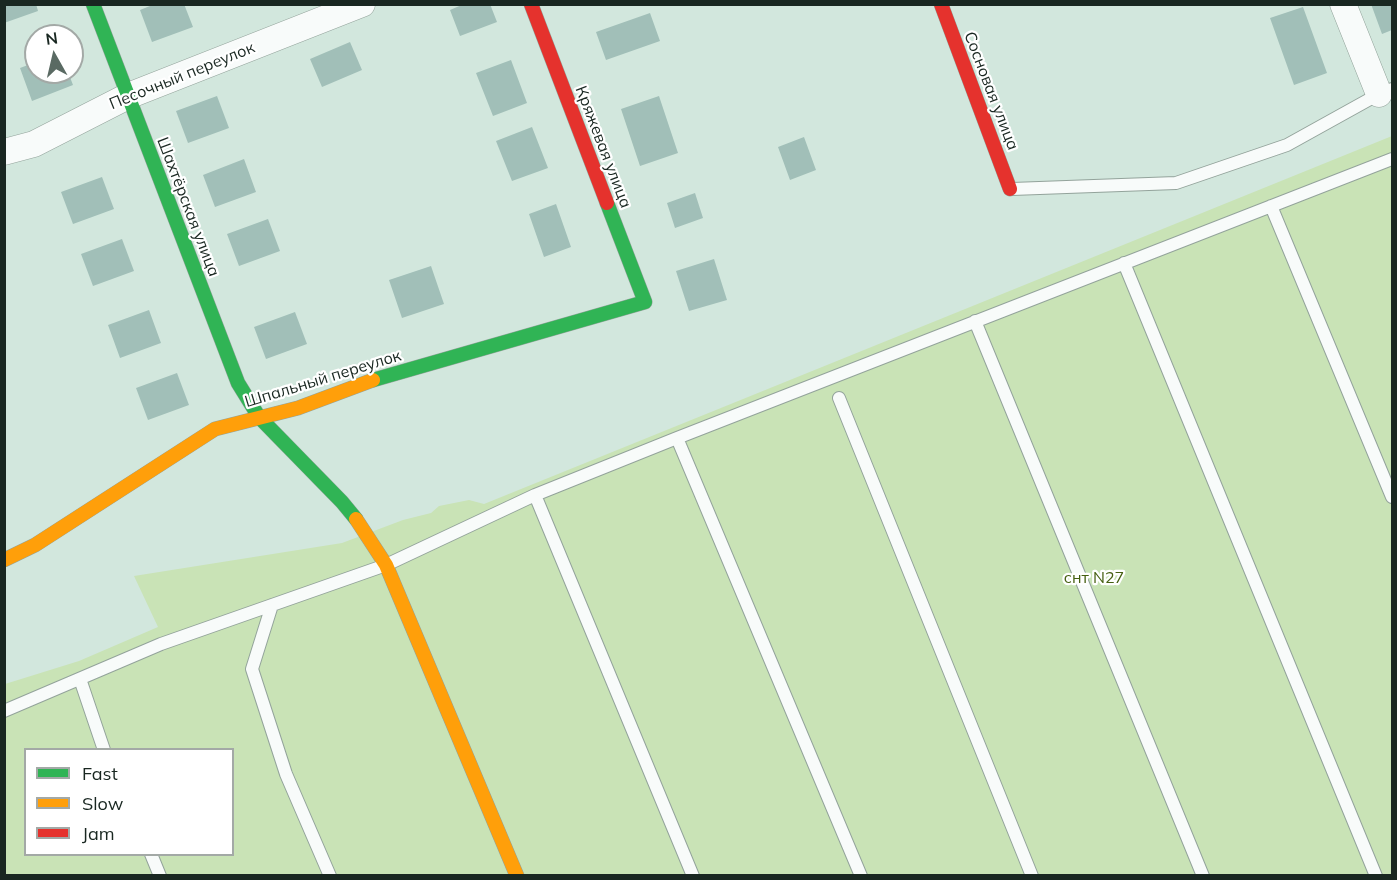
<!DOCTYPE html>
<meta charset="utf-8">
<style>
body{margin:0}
#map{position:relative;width:1397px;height:880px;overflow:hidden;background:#d2e7dd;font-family:Mulish,sans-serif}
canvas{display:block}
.frame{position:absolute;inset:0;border:6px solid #192721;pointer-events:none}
.legend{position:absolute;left:24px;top:748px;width:210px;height:108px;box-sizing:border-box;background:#fff;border:2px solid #a3a9a6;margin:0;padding:8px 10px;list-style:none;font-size:18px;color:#192721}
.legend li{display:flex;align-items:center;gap:12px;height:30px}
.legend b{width:30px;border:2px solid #a3a9a6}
.north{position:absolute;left:24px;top:24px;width:60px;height:60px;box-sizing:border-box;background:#fff;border:2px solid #a3a9a6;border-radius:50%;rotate:352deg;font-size:16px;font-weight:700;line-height:24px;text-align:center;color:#192721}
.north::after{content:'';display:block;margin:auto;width:21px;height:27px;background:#5a6a63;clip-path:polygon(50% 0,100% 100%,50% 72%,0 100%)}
</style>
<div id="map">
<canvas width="1397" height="880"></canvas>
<div class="frame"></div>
<ul class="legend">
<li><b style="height:8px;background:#30b455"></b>Fast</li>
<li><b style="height:8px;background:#ff9f0a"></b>Slow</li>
<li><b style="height:8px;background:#e5322d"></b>Jam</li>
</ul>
<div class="north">N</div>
</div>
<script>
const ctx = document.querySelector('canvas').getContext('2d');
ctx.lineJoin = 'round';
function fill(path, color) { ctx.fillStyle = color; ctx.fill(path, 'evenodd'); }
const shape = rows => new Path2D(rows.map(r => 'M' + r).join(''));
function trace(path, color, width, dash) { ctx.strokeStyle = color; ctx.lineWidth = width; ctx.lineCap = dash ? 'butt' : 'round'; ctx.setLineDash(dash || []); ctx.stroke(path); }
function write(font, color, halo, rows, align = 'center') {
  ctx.font = font + ' Mulish,sans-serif'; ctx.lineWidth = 4.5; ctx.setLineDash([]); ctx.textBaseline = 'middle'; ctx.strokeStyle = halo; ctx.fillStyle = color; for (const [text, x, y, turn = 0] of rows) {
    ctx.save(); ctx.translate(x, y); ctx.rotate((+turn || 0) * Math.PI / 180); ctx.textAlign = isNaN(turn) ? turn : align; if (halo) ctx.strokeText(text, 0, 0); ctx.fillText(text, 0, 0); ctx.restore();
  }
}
const green = shape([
 [1392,136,1392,875,5,876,5,684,79,661,158,627,134,576,342,543,403,520,431,513,439,506,469,500,484,504],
 [26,750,232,750,232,854,26,854]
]);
const building = shape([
 [4,4,36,4,38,11,4,23],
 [155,4,184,4,193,27,152,42,140,10],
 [464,4,490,4,497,22,460,36,450,10],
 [1371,4,1392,4,1392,30,1382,34],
 [1303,7,1327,73,1294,85,1270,18],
 [650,13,660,41,606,60,596,32],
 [350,42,362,70,322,87,310,59],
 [511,60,527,103,493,116,476,73],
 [36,62,36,72,68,72,73,85,32,101,20,68],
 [217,96,229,128,188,143,176,111],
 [659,96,678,153,640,166,621,109],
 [532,127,548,168,512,181,496,141],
 [804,137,816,170,790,180,778,147],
 [244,159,256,192,215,207,203,175],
 [102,177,114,209,73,224,61,192],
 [695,193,703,218,675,228,667,203],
 [556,204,571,247,544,257,529,214],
 [268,219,280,251,239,266,227,234],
 [122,239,134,271,93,286,81,254],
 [714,259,727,300,689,311,676,271],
 [431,266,444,304,402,318,389,280],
 [149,310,161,343,120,358,108,325],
 [295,312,307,344,266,359,254,327],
 [177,373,189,405,148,420,136,388]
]);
const lane = shape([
 [1012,189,1176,183,1287,145,1379,94,1392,89],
 [1271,206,1392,497],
 [1124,263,1376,876],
 [975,321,1203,876],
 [839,398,1032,876],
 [677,438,861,876],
 [535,495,693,876],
 [272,605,252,669,286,774,330,876],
 [80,679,104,750],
 [4,711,161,644,386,565,535,495,677,438,1392,159],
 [151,854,160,876]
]);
const street = shape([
 [1343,4,1379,94],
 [4,152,34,144,128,96,362,4]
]);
const fast = shape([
 [93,4,238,383,259,417,342,502,356,519],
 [373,380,645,302,607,203]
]);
const slow = shape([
 [356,519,386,565,517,876],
 [4,560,35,545,215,429,298,408,373,380]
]);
const jam = shape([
 [531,4,607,203],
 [941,4,1010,189]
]);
const streetNames = [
 ["Песочный переулок",182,76,-22],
 ["Сосновая улица",991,91,69],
 ["Кряжевая улица",603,147,69],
 ["Шахтёрская улица",188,207,69],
 ["Шпальный переулок",323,379,-17]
];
const parkNames = [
 ["снт N27",1094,578]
];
fill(green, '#c9e3b6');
fill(building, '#a1bfb8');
trace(lane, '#93a39b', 14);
trace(street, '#93a39b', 27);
trace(fast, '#93a39b', 15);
trace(slow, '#93a39b', 15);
trace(jam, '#93a39b', 15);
trace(lane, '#f8fbfa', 12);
trace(street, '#f8fbfa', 26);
trace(fast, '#30b455', 14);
trace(slow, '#ff9f0a', 14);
trace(jam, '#e5322d', 14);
write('16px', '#192721', '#fff', streetNames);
write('16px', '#455f10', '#fff', parkNames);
</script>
